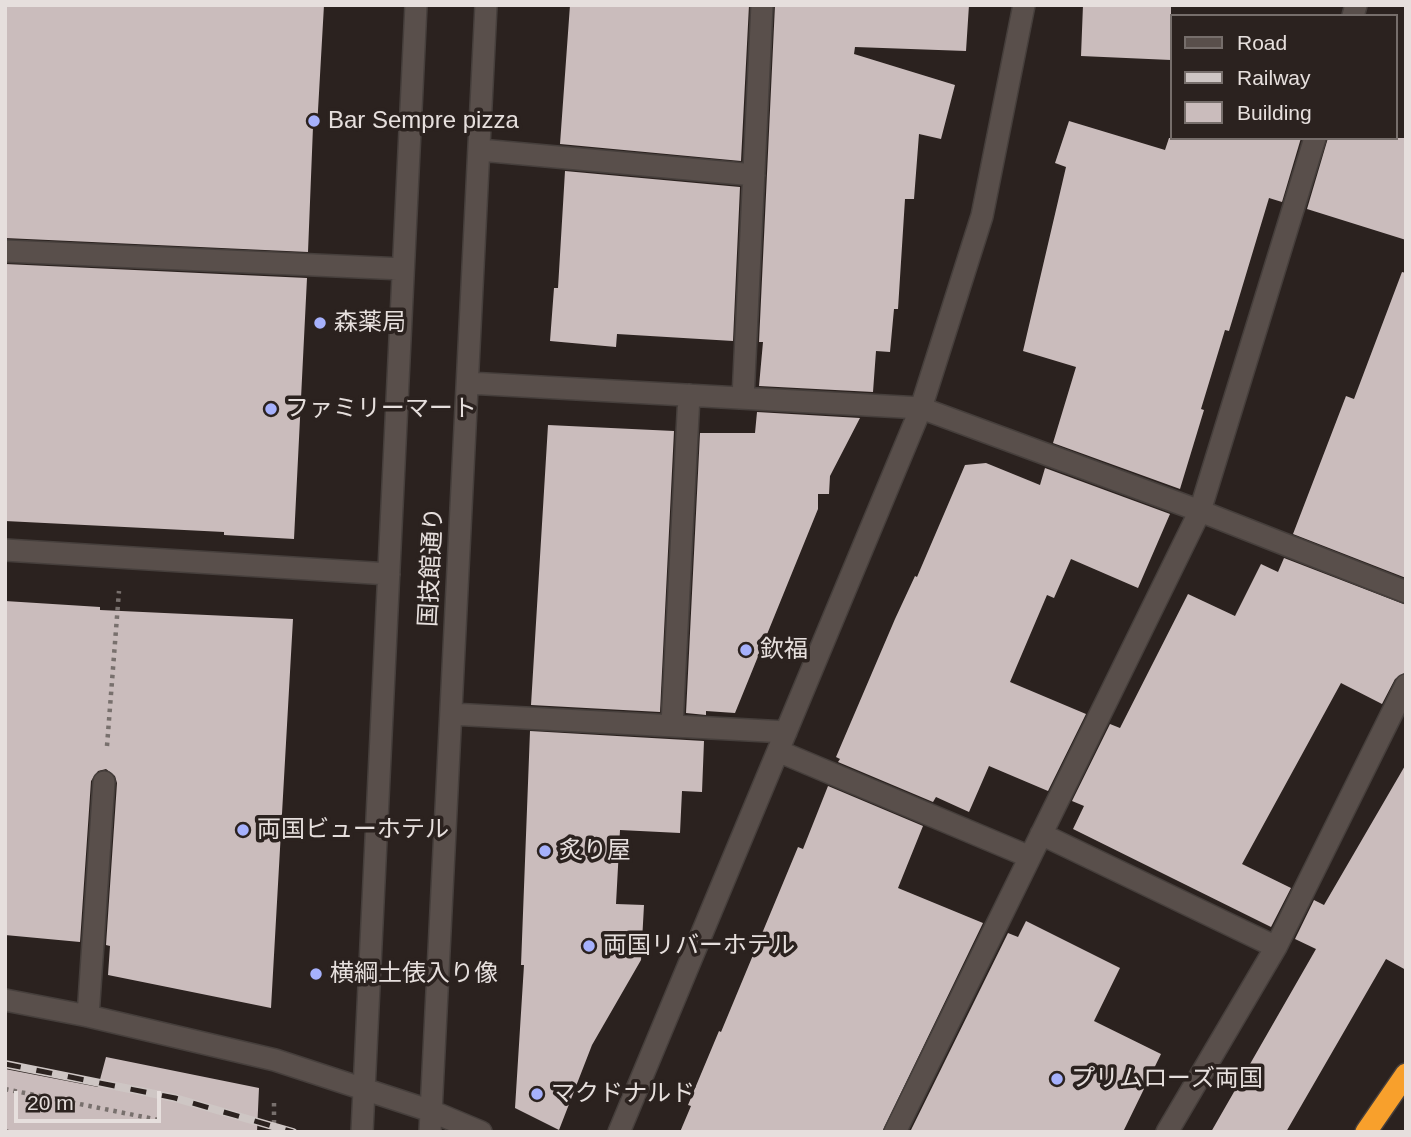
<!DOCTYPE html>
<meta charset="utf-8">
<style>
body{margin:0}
#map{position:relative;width:1411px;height:1137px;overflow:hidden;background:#2b221f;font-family:Arial,sans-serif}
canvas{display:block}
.frame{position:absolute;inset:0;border:7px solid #e6dfdd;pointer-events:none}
.legend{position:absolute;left:1170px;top:14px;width:228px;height:126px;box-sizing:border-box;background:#2b221f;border:2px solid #766e6b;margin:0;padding:9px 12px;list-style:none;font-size:21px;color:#e6dfdd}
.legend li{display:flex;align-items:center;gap:14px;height:35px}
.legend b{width:35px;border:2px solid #766e6b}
.scale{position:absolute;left:14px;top:1091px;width:147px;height:32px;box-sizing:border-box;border:4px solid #e6dfdd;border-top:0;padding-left:9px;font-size:21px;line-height:24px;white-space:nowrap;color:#e6dfdd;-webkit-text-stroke:5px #2b221f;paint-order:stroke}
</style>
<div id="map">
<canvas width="1411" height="1137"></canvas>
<div class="frame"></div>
<ul class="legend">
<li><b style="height:9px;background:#594f4b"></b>Road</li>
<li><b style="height:9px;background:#cec6c4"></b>Railway</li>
<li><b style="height:19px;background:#cabcbc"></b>Building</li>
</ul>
<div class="scale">20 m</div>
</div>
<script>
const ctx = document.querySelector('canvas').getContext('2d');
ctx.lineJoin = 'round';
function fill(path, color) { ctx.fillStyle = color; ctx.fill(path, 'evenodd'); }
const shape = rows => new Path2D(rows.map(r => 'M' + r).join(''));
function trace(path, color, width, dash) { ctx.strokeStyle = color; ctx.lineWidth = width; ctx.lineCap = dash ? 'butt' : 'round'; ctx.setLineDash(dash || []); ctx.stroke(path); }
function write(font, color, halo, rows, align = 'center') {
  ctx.font = font + ' Arial,"Noto Sans JP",sans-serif'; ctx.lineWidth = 7; ctx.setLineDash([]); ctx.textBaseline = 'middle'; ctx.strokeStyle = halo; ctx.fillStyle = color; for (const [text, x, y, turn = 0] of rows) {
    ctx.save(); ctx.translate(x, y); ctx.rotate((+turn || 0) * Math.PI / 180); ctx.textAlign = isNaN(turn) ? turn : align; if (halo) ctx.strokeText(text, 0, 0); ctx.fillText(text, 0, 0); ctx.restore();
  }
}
const building = shape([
 [5,5,324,5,317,128,313,127,308,252,5,238],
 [570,5,749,5,741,161,560,144],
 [775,5,969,5,966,51,855,47,854,54,955,85,941,139,919,134,914,199,905,199,898,309,894,309,890,352,876,351,873,392,759,386,763,342,759,342],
 [1083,5,1171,5,1171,60,1081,56],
 [1069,121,1165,150,1169,138,1301,138,1282,202,1269,198,1229,331,1225,330,1201,409,1204,410,1180,489,1053,443,1076,367,1023,351,1066,167,1055,163],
 [1328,138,1406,138,1406,240,1307,209],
 [565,171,740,187,733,341,617,334,616,347,550,341,554,288,558,288],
 [5,264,307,278,294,539,224,535,224,532,5,521],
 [1402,272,1406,273,1406,578,1293,534,1346,396,1354,399],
 [757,412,860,418,830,476,829,494,818,494,818,509,735,713,706,711,706,715,686,713,700,433,755,433],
 [548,425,674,431,660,712,531,705],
 [986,463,1040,485,1045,468,1170,514,1138,588,1071,559,1054,598,1047,595,1010,682,1086,714,1048,791,989,766,969,812,936,797,933,802,838,762,840,759,836,757,895,619,915,576,917,577,965,465],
 [1284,558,1406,605,1406,672,1395,679,1382,704,1341,683,1242,864,1291,888,1271,927,1073,829,1084,806,1072,801,1110,724,1120,728,1188,594,1235,616,1261,564,1278,572],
 [5,601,100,607,100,610,293,619,271,1008,108,975,110,946,106,945,117,783,115,776,106,769,98,771,91,781,80,942,5,935],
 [530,731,704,741,702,792,682,791,680,833,620,830,616,904,644,905,641,960,592,1045,559,1130,515,1108,524,965,521,965],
 [1406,764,1406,970,1386,959,1286,1132,1211,1132,1316,949,1295,939,1314,900,1324,905],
 [828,786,923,826,898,888,983,923,882,1132,680,1132,691,1106,688,1105,719,1031,721,1032,798,847,803,849],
 [1026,921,1120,968,1094,1021,1161,1054,1123,1132,910,1132,1008,933,1018,937],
 [106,1057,259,1088,257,1132,5,1132,5,1069,98,1087]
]);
const path = shape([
 [107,746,119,591],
 [5,1089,159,1120],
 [5,1131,8,1132],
 [274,1132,274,1099]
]);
const minor = shape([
 [1353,16,1356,5],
 [480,150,754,175],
 [5,251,403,269],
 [468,383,921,408,1200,511,1406,592],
 [743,398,762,5],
 [5,550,389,574],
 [451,714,786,732],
 [672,725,689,395],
 [778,751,1030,857],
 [1041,834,1276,947],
 [5,1000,88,1016,275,1060,431,1111,481,1132],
 [88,1016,104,782],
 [362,1132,416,5],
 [430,1132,486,5],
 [619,1132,921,408,982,216,1024,5],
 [895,1132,1200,511,1315,138],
 [1167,1132,1276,947,1406,685]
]);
const highway = shape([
 [1366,1132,1406,1074]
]);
const rail = shape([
 [5,1064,175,1098,293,1132]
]);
const markers = [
 [314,121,7,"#a6b1fc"],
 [320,323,7,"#a6b1fc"],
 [271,409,7,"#a6b1fc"],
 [746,650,7,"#a6b1fc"],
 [243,830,7,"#a6b1fc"],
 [545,851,7,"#a6b1fc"],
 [589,946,7,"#a6b1fc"],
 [316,974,7,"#a6b1fc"],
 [1057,1079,7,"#a6b1fc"],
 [537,1094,7,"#a6b1fc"]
];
const poiNames = [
 ["Bar Sempre pizza",328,121],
 ["森薬局",334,323],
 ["ファミリーマート",285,409],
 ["欽福",760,650],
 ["両国ビューホテル",257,830],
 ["炙り屋",559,851],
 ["両国リバーホテル",603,946],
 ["横綱土俵入り像",330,974],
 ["プリムローズ両国",1071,1079],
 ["マクドナルド",551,1094]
];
const streetNames = [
 ["国技館通り",432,567,-87]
];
fill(building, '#cabcbc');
trace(minor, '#463f3c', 24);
trace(highway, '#463f3c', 24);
trace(path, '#78706d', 4.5, [3.5, 5]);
trace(minor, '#594f4b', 21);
trace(highway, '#f8a02c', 21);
trace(rail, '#cec6c4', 8);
trace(rail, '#2b221f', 5, [16]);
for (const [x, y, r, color] of markers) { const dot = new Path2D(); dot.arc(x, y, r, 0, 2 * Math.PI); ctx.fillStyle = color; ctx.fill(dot); trace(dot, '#2b221f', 2.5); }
write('24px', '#e6dfdd', '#2b221f', poiNames, 'left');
write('24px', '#e6dfdd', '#2b221f', streetNames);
</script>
